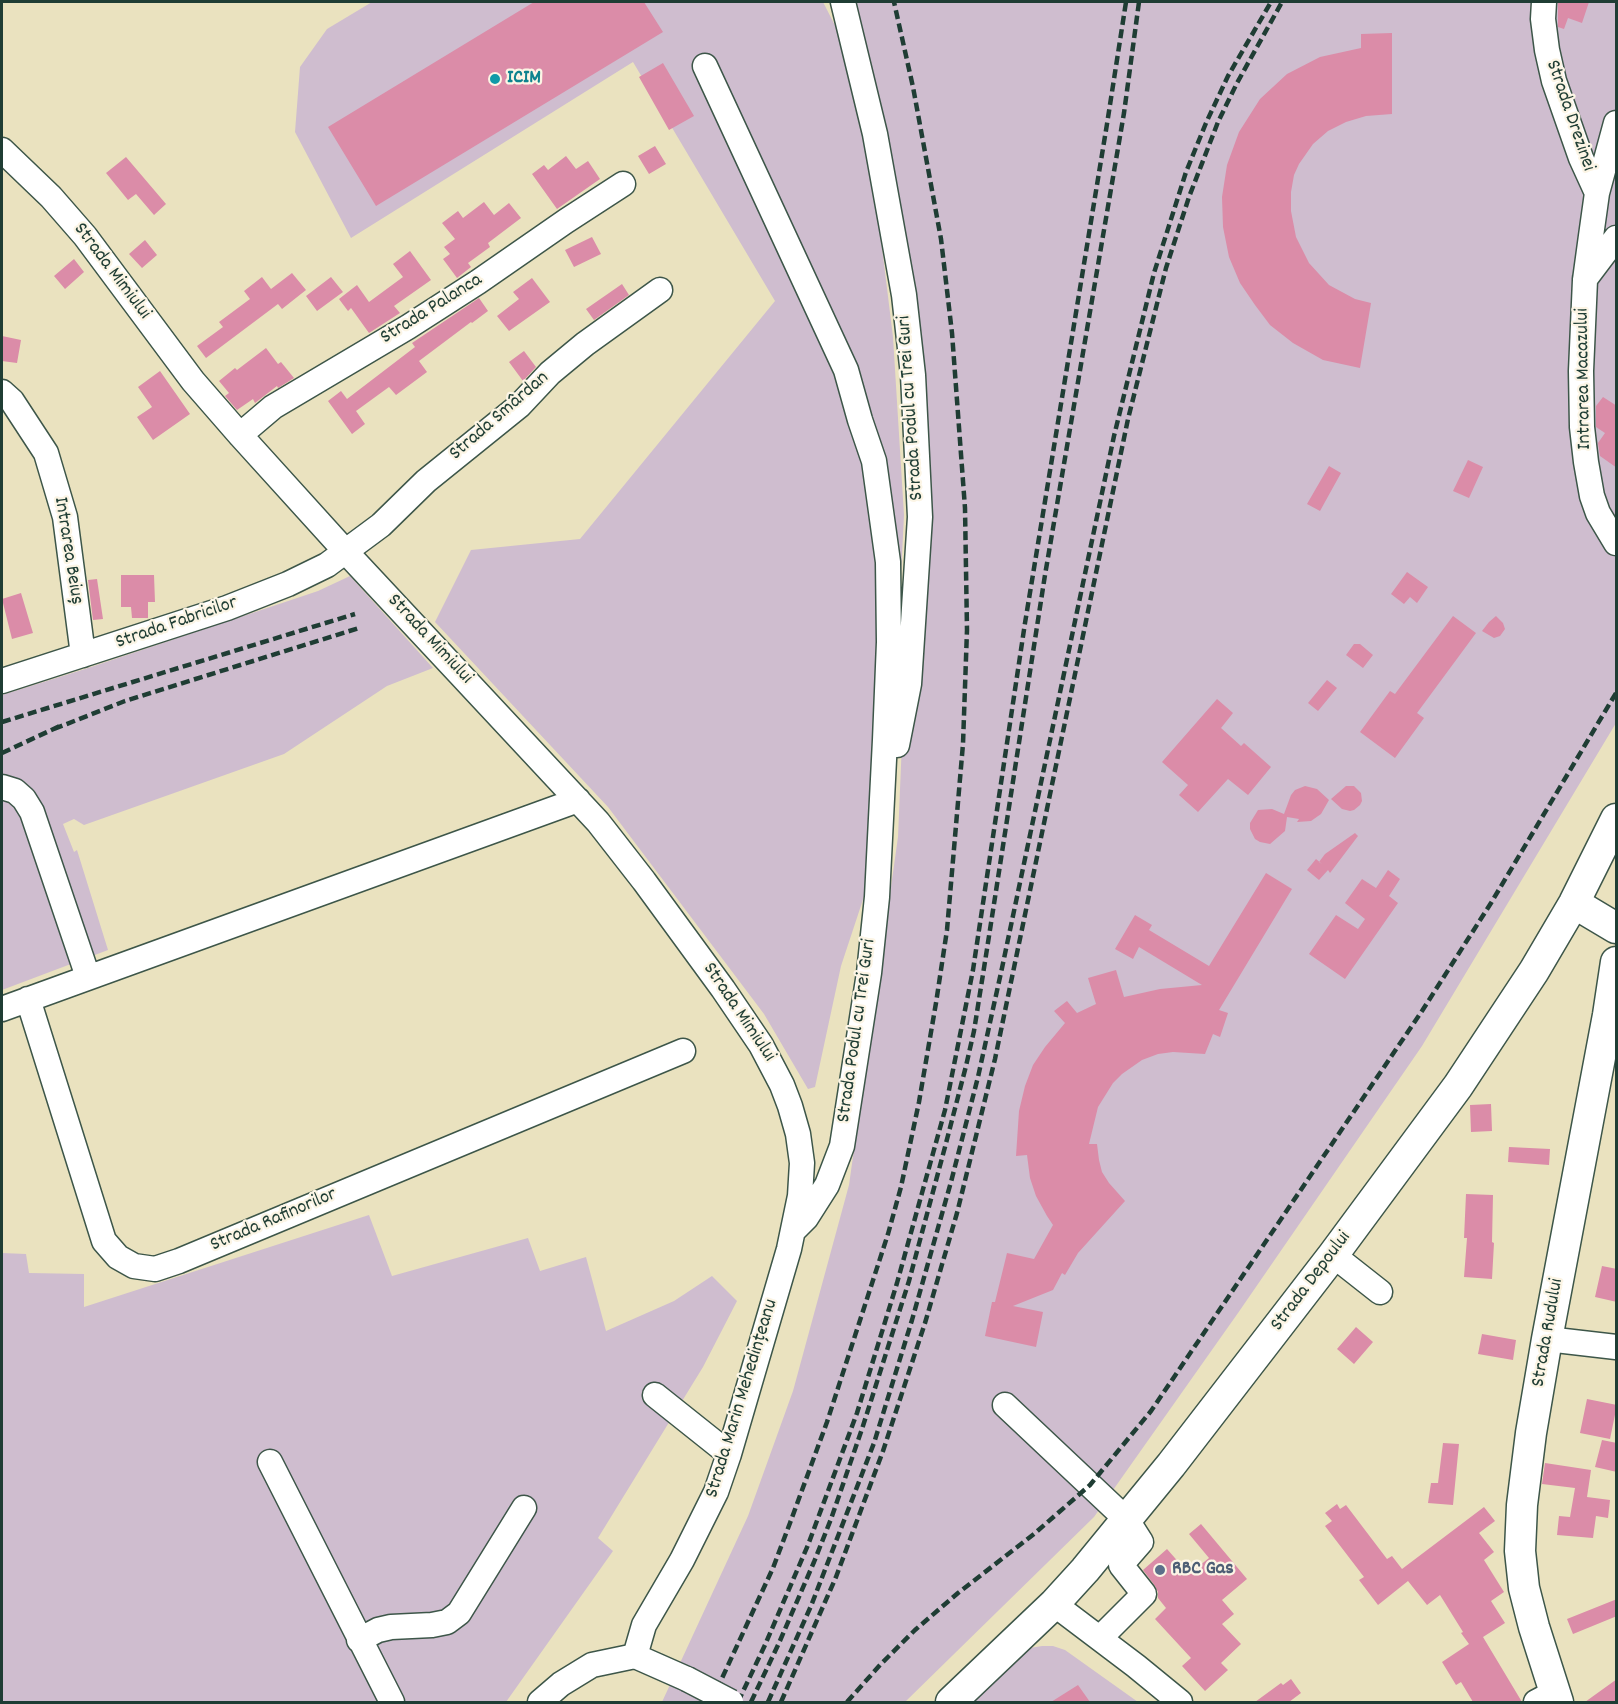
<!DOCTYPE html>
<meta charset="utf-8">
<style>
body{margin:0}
#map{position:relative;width:1618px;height:1704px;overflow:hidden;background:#eae2bf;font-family:Dekko,sans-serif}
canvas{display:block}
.frame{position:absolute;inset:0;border:3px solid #1f3d34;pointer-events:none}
</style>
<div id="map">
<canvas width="1618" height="1704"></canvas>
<div class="frame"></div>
</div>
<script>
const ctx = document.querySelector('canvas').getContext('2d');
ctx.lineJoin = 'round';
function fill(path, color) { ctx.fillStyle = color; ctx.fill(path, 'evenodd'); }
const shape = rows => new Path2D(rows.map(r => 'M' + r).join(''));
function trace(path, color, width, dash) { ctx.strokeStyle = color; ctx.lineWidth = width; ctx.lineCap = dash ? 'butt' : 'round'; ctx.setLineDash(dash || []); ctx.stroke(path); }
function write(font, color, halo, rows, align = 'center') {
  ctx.font = font + ' Dekko,sans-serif'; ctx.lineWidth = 4.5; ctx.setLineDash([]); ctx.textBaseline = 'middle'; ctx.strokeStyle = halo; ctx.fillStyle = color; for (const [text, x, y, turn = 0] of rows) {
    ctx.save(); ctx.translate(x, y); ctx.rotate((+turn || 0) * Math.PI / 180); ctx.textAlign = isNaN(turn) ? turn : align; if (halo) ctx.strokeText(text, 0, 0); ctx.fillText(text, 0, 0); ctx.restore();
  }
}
const industrial = shape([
 [372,2,823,2,846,47,875,191,893,337,904,515,889,821,841,966,815,1087,808,1089,764,1014,608,807,435,622,471,550,580,539,775,301,633,62,351,238,295,132,300,67,327,29],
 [846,2,1616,2,1616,723,1422,1046,1238,1313,1094,1517,905,1702,662,1702,748,1516,793,1391,849,1185,898,837,906,646,914,514,904,295],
 [350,576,433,668,387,686,284,754,84,825,74,819,63,824,74,852,77,850,108,950,2,990,2,695,85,669,318,591],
 [369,1215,392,1276,528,1238,540,1271,586,1257,606,1331,674,1301,712,1276,737,1301,703,1367,598,1538,613,1551,506,1702,2,1702,2,1253,26,1254,29,1273,84,1274,84,1307],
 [1042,1646,1053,1646,1065,1650,1138,1702,972,1702,1021,1653,1030,1648]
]);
const building = shape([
 [534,2,644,2,663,32,376,206,328,127],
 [1558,2,1589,2,1582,23,1568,18,1564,29,1558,27],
 [1392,33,1392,114,1366,116,1346,122,1328,131,1313,144,1299,164,1294,175,1291,192,1291,211,1296,237,1309,263,1329,285,1355,299,1371,303,1360,368,1323,360,1293,343,1270,325,1255,305,1240,283,1229,257,1223,227,1222,197,1227,165,1239,132,1260,99,1287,74,1320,57,1361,48,1361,34],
 [663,63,694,116,669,130,639,77],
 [655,146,666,164,649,174,638,156],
 [566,156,576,169,588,161,600,179,557,209,532,174,544,165,548,170],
 [126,157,166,204,154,215,136,194,128,200,106,173],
 [484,202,494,215,509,203,521,218,488,243,490,247,468,263,471,267,457,278,443,259,450,254,444,247,455,239,442,223,458,211,463,218],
 [592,237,601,254,574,267,565,250],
 [145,240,157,255,142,268,129,254],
 [410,251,431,280,394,306,400,313,369,333,351,308,348,311,339,299,357,285,369,302,403,277,393,264],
 [74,259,84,272,65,289,54,276],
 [292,273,306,290,282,309,278,304,206,358,197,346,223,327,219,322,250,299,244,291,262,277,271,289],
 [331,277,343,292,317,311,306,296],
 [532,278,550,302,509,331,497,316,519,299,513,292],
 [622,284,629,295,594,320,586,309],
 [479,298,488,311,472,323,471,322,419,361,427,372,396,395,389,387,356,411,365,424,352,434,328,401,341,391,347,399,415,347,412,343],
 [2,336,21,340,17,363,2,361],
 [266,348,278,364,281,362,294,378,278,388,277,386,255,403,253,399,237,410,225,396,229,393,219,381,235,368,237,370],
 [524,351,536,367,523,381,509,362],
 [160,371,190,414,153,440,137,417,152,407,138,387],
 [1603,397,1617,406,1617,468,1600,456,1598,443,1605,433,1596,427,1596,406],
 [1468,460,1483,467,1469,498,1453,491],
 [1329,466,1341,473,1320,511,1307,504],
 [1407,572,1428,587,1417,603,1410,597,1404,604,1391,594],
 [121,575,154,575,155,602,148,602,148,618,132,618,131,607,121,607],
 [97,579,103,619,93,620,88,580],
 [21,593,33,633,12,639,2,599],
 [1453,616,1476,633,1417,713,1424,718,1395,758,1360,732,1390,691,1395,694],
 [1496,616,1503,623,1505,629,1500,636,1494,638,1482,631,1489,622],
 [1354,644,1360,644,1373,655,1363,668,1346,655],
 [1327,680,1337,688,1318,711,1308,703],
 [1217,699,1233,713,1221,728,1241,746,1244,743,1271,767,1248,795,1228,779,1198,812,1179,795,1188,785,1162,762],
 [1305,786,1317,789,1329,800,1321,814,1311,821,1297,822,1299,819,1287,817,1285,831,1270,844,1260,842,1255,839,1250,829,1250,823,1258,810,1272,809,1284,814,1291,795,1295,790],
 [1346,786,1354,786,1361,793,1362,801,1360,805,1354,810,1350,811,1342,809,1331,799],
 [1355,833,1358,836,1330,873,1328,870,1319,880,1307,870,1316,859,1322,864,1319,862,1325,854],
 [1388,870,1400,879,1389,896,1398,903,1345,979,1309,954,1336,915,1358,929,1365,919,1345,903,1362,879,1376,888],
 [1266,873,1292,889,1219,1010,1228,1013,1220,1037,1213,1034,1205,1054,1173,1052,1158,1054,1142,1060,1122,1074,1113,1083,1098,1107,1089,1144,1097,1144,1099,1160,1102,1172,1109,1183,1125,1201,1078,1253,1065,1275,1062,1273,1053,1290,1013,1306,1043,1312,1036,1347,985,1336,992,1302,995,1302,1007,1253,1034,1259,1053,1225,1047,1216,1036,1196,1030,1178,1027,1155,1016,1156,1019,1111,1025,1086,1033,1065,1045,1047,1065,1023,1054,1011,1067,1001,1077,1013,1096,1004,1088,978,1116,970,1124,997,1160,989,1202,985,1139,947,1133,959,1115,949,1135,915,1152,925,1149,930,1209,966],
 [1491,1104,1492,1131,1471,1132,1470,1105],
 [1509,1147,1550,1149,1549,1165,1508,1162],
 [1466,1194,1493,1195,1492,1242,1494,1243,1492,1279,1464,1277,1467,1238,1464,1238],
 [1602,1266,1617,1269,1617,1302,1595,1297],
 [1356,1327,1373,1342,1354,1364,1337,1349],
 [1482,1334,1516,1340,1513,1360,1478,1354],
 [1587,1399,1617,1405,1610,1439,1580,1433],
 [1602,1440,1617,1443,1617,1472,1595,1467],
 [1443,1443,1459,1444,1453,1505,1428,1503,1431,1483,1438,1483],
 [1545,1463,1591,1470,1587,1497,1610,1500,1608,1518,1596,1516,1593,1538,1557,1535,1559,1516,1570,1517,1575,1488,1542,1484],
 [1337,1504,1340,1509,1346,1505,1387,1559,1392,1556,1402,1569,1484,1507,1495,1521,1479,1533,1494,1552,1484,1560,1504,1592,1491,1601,1505,1623,1483,1637,1522,1702,1473,1702,1461,1682,1456,1685,1442,1662,1469,1644,1461,1633,1463,1632,1440,1595,1427,1605,1408,1581,1378,1605,1359,1580,1364,1577,1325,1526,1332,1521,1325,1513],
 [1201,1524,1247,1579,1222,1600,1234,1614,1222,1624,1241,1644,1221,1663,1228,1670,1205,1691,1182,1666,1191,1658,1155,1619,1166,1608,1158,1598,1158,1592,1155,1586,1143,1570,1167,1549,1189,1574,1209,1558,1189,1534],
 [1617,1599,1617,1616,1573,1634,1567,1619],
 [1291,1679,1301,1693,1289,1702,1255,1702,1281,1683,1283,1685],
 [1617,1679,1617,1702,1585,1702],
 [1078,1685,1090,1702,1051,1702]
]);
const minor = shape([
 [843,2,875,134,904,295,913,375,920,517,909,684,897,745],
 [1544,2,1543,19,1547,50,1554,81,1581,158,1597,193],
 [705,66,846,370,860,420,874,461,888,562,889,642,885,740,877,897,869,973,842,1146,827,1185,806,1218,795,1229],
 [1616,123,1597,193,1591,236,1585,280,1581,371,1582,427,1586,462,1592,496,1598,513,1616,543],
 [2,150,51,197,85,236,193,381,240,435,346,552,598,822,644,881,723,989,761,1045,782,1085,790,1106,798,1134,802,1163,800,1196,789,1249,729,1454,716,1492,682,1560,644,1625,635,1656],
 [1585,279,1616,238],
 [2,392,12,401,46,453,65,517,83,655],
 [240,435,273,407,408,327,478,282,566,221,623,184],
 [2,681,227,608,288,584,327,565,381,525,426,481,519,406,550,373,585,344,660,290],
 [2,787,15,791,24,799,32,812,88,977],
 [28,999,104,1241,118,1257,134,1266,155,1269,179,1261,683,1051],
 [2,1009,578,800],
 [1333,1255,1380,1292],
 [1547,1339,1616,1347],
 [655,1395,729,1454],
 [1005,1405,1127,1520,1141,1542,1121,1565,1144,1594,1100,1638],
 [270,1462,392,1702],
 [1054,1604,1136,1666,1180,1702],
 [359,1640,378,1630,391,1627,432,1625,447,1622,459,1613,524,1508],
 [635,1656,687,1679],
 [540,1702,561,1684,592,1665,635,1656],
 [1536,1702,1555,1692]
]);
const major = shape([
 [1574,903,1616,928],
 [951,1702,1054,1604,1085,1570,1171,1465,1333,1255,1458,1086,1534,971,1574,903,1616,819],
 [1558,1702,1534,1627,1524,1588,1520,1551,1522,1505,1531,1433,1547,1339,1608,1015,1616,962]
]);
const rail = shape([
 [2,722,355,614],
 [54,729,125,701,359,628],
 [2,753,60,726],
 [711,1702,773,1568,790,1523,827,1422,888,1234,901,1187,919,1102,936,1003,947,930,963,744,967,630,965,508,952,333,941,239,913,87,894,2],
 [738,1702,765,1645,808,1545,857,1413,897,1283,945,1110,973,970,1025,623,1107,124,1126,2],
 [751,1702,779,1643,814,1562,831,1519,862,1429,909,1281,945,1147,966,1066,974,1031,987,949,1045,575,1124,113,1139,2],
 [768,1702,811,1606,874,1443,912,1320,951,1182,978,1077,1002,968,1114,436,1154,273,1186,172,1206,123,1228,76,1271,2],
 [781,1702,836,1577,883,1451,925,1323,957,1213,995,1059,1128,419,1166,268,1189,197,1218,122,1237,83,1282,2],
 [847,1702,880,1665,915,1630,958,1593,1034,1534,1090,1485,1151,1411,1422,1011,1491,903,1616,693]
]);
const minorBridge = shape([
 [687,1679,731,1702]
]);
const markers = [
 [495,79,6,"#0f9aa8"],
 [1160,1570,6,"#5c6f8a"]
];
const cultureNames = [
 ["ICIM",507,79]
];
const streetNames = [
 ["Strada Drezinei",1569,116,71],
 ["Strada Mimiului",111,272,53],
 ["Strada Palanca",432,310,-32],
 ["Intrarea Macazului",1585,379,-91],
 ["Strada Podul cu Trei Guri",912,408,-94],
 ["Strada Smârdan",500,417,-41],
 ["Intrarea Beiuș",67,551,81],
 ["Strada Fabricilor",177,624,-19],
 ["Strada Mimiului",429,640,47],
 ["Strada Mimiului",738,1013,56],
 ["Strada Podul cu Trei Guri",858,1031,-82],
 ["Strada Rafinorilor",274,1221,-23],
 ["Strada Depoului",1312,1282,-53],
 ["Strada Rudului",1549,1333,-80],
 ["Strada Marin Mehedințeanu",743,1399,-73]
];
const serviceNames = [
 ["RBC Gas",1172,1570]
];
fill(industrial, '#cfbdcf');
fill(building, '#db8ca8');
trace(minor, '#3d5649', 27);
trace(major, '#3d5649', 33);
trace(minor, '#fff', 24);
trace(major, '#fff', 30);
trace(rail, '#1f3d34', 4.5, [9, 4.5]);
trace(minorBridge, '#3d5649', 27, []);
trace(minorBridge, '#fff', 24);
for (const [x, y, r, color] of markers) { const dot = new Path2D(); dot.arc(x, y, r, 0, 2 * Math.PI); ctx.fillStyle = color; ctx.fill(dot); trace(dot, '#fcf5e5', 2); }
write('bold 20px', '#0d838f', '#fcf5e5', cultureNames, 'left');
write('20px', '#1f3d34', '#fcf5e5', streetNames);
write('bold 20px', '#4e5e75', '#fcf5e5', serviceNames, 'left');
</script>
